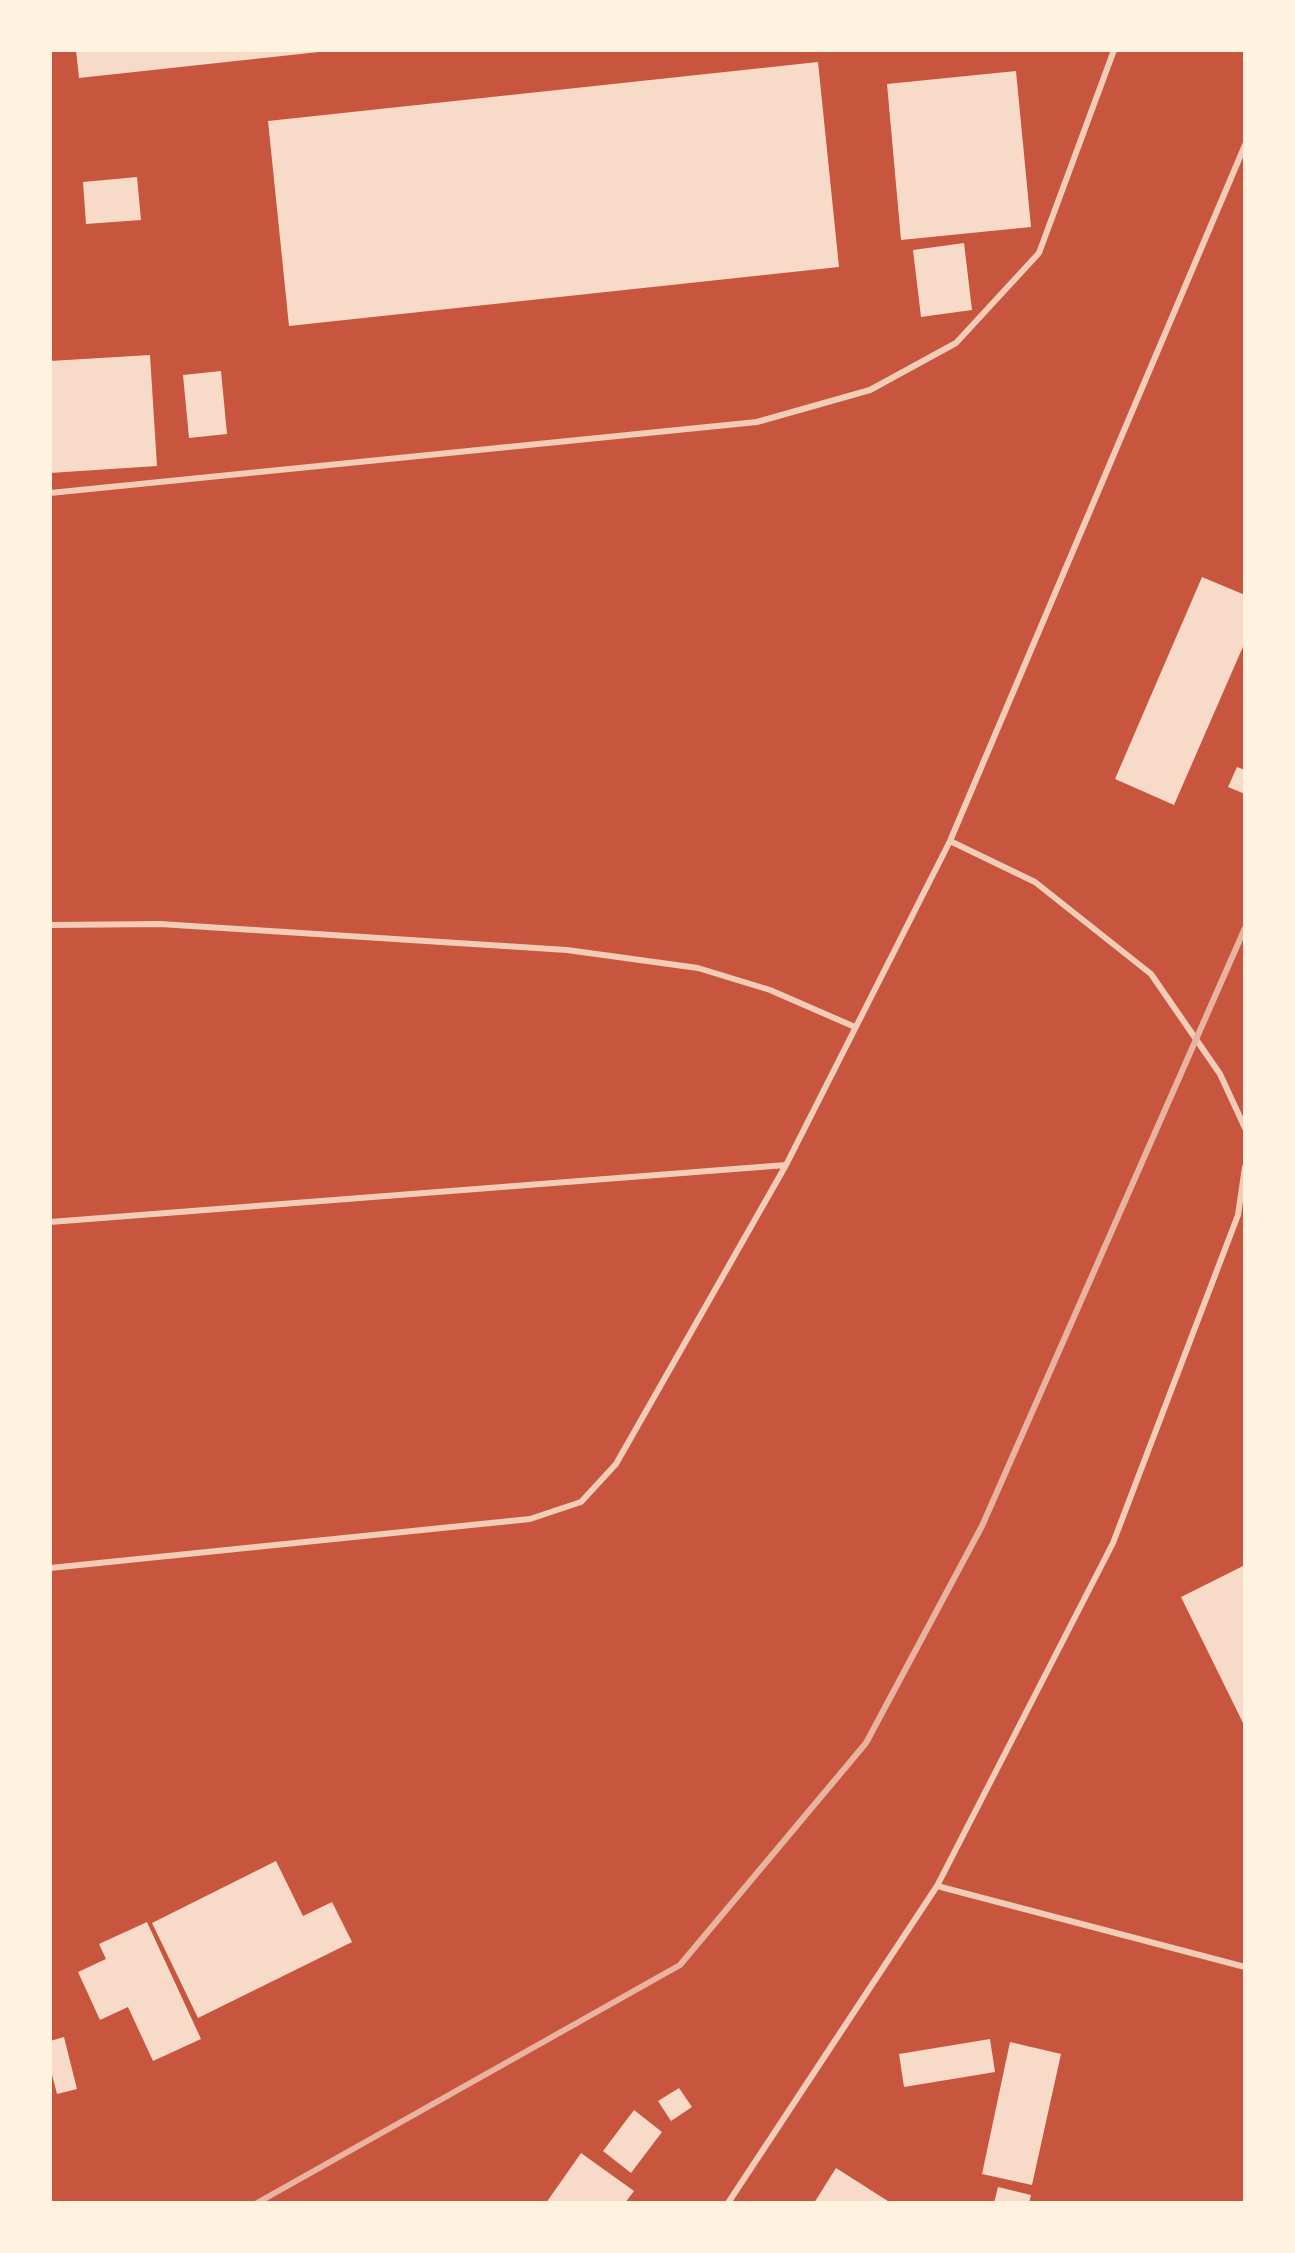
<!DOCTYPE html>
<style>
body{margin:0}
#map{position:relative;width:1295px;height:2253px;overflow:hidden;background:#c8553d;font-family:Cabin,sans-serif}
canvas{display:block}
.frame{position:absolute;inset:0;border:52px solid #fff3e0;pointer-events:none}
</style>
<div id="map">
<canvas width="1295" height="2253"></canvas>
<div class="frame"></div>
</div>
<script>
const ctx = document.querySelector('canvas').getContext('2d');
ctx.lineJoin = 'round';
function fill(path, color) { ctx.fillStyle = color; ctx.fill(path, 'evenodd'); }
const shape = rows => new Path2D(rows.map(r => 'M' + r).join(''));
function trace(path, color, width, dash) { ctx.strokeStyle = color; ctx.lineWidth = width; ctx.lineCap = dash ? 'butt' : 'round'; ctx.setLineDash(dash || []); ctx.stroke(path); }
const building = shape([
 [76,50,319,50,319,52,79,78],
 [818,62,839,267,289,326,268,121],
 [1016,71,1031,227,901,240,887,84],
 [137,177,141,220,86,224,83,182],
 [964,243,972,310,921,317,913,250],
 [150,355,157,466,50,473,50,361],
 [221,371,227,434,189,438,183,375],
 [1202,577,1245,595,1245,642,1174,805,1115,779],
 [1237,767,1245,770,1245,794,1228,787],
 [1245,1565,1245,1727,1181,1597],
 [276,1861,303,1916,332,1902,352,1942,198,2018,152,1923],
 [147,1922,201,2039,153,2061,128,2007,100,2020,78,1972,106,1959,99,1944],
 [64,2037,77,2089,57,2094,50,2067,50,2041],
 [990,2039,995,2072,904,2087,899,2054],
 [1010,2042,1061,2054,1032,2185,982,2174],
 [679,2088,692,2107,671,2121,658,2101],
 [634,2110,662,2132,631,2173,603,2151],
 [581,2153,634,2191,625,2203,546,2203],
 [836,2168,891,2203,814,2203],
 [998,2187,1031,2195,1029,2203,994,2203]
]);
const service = shape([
 [50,493,757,422,870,390,956,343,1039,253,1114,50],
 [950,841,1035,882,1151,974,1220,1074,1245,1128],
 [50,925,160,924,567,950,698,968,770,990,855,1027],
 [50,1222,786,1165],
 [50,1568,530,1519,581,1502,616,1464,786,1165,950,841,1245,145],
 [937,1886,1245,1967],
 [728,2203,937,1886,1113,1543,1238,1215,1245,1167]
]);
const rail = shape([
 [257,2203,680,1965,866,1743,982,1526,1245,928]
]);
fill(building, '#f7dbc8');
trace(service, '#f1ccb7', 6);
trace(rail, '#e9b49f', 6);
</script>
